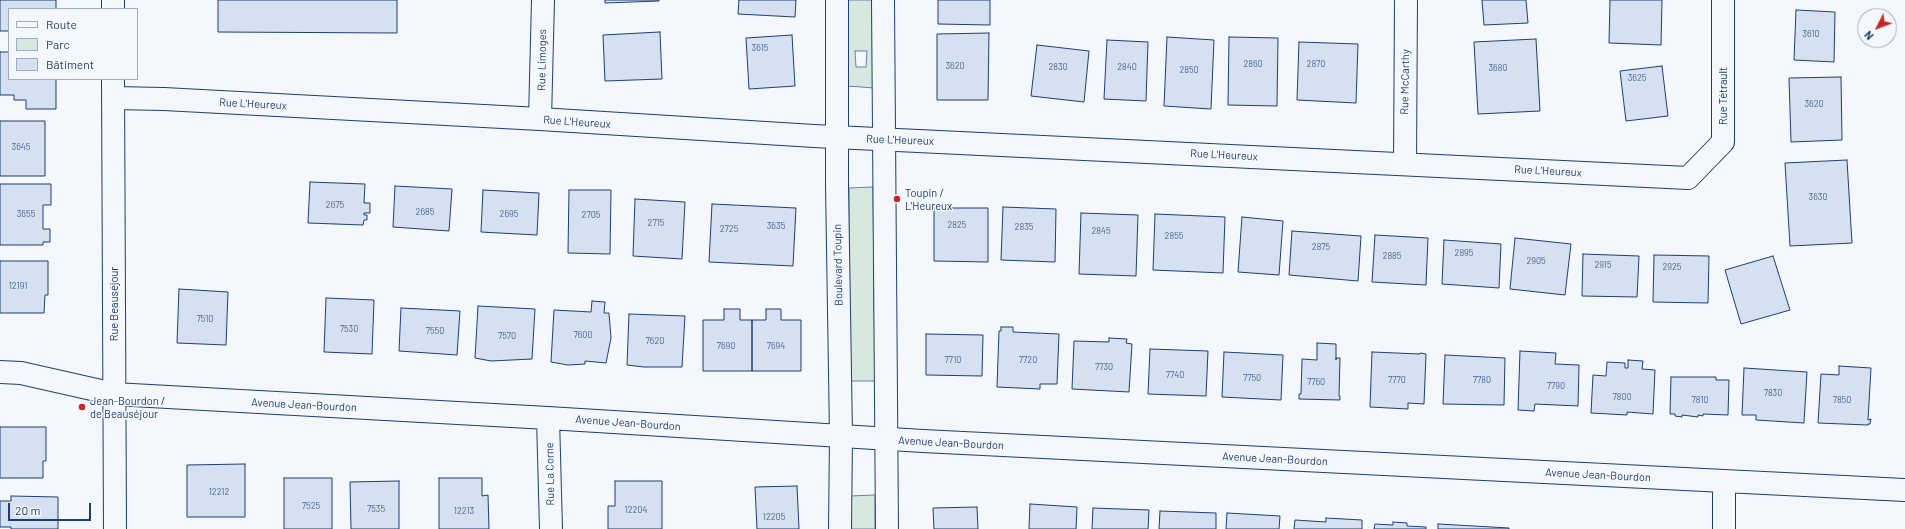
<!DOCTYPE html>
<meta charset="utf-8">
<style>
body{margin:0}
#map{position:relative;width:1905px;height:529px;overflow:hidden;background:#f4f7fb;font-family:Barlow,sans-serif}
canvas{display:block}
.legend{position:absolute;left:8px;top:8px;width:130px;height:72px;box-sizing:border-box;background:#f4f7fb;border:1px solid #9eadc5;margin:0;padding:5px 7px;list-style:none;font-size:12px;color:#1d3f73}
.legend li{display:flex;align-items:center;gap:8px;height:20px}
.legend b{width:20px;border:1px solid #9eadc5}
.north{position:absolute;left:1857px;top:8px;width:40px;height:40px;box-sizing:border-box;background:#f4f7fb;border:1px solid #9eadc5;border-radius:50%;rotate:228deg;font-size:11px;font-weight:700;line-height:16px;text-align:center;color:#1d3f73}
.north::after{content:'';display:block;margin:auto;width:14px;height:18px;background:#c62828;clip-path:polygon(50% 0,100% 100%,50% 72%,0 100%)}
.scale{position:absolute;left:8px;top:503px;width:83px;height:18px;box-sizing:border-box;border:2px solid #1d3f73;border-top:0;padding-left:5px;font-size:12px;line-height:14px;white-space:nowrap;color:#1d3f73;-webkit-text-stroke:3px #f4f7fb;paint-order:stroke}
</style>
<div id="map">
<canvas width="1905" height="529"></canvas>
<ul class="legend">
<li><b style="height:5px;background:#f4f7fb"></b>Route</li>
<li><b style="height:11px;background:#d7e8df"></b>Parc</li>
<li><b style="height:11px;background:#d5e0f0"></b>Bâtiment</li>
</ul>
<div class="north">N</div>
<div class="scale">20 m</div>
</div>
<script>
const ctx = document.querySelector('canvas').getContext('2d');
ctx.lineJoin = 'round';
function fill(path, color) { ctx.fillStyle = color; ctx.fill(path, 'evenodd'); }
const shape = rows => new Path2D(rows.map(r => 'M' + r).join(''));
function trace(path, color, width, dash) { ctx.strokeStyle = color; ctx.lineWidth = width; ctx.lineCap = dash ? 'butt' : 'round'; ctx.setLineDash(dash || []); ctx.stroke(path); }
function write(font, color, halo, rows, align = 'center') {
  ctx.font = font + ' Barlow,sans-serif'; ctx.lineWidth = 3; ctx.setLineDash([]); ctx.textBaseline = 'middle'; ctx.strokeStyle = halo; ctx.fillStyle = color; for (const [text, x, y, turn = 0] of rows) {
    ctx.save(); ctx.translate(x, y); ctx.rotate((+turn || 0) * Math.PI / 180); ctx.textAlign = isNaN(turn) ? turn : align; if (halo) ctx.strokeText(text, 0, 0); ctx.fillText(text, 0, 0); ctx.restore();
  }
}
const green = shape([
 [848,0,873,0,874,88,848,86,848,0],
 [855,51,867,51,866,67,856,67,855,51],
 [873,187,875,381,849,381,849,188,873,187],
 [875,495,875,529,850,529,850,496,875,495]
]);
const building = shape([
 [0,0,56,0,56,9,9,9,9,31,0,31,0,0],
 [218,0,397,0,397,33,218,32,218,0],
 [605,0,659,0,659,1,605,3,605,0],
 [739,0,796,0,795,17,738,14,739,0],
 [938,0,990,0,990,25,938,24,938,0],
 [1482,0,1526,0,1528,23,1484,25,1482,0],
 [1610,0,1662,0,1661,45,1609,43,1610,0],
 [1796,10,1835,12,1834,62,1794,60,1796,10],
 [660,32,662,79,605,81,603,35,660,32],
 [989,33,988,100,937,100,937,34,989,33],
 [792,35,795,86,749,89,746,38,792,35],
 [1167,37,1214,40,1211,109,1164,106,1167,37],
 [1229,37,1278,38,1277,106,1228,105,1229,37],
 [1536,39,1540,111,1478,114,1474,42,1536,39],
 [1107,40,1148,42,1146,101,1104,99,1107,40],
 [1299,42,1358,44,1356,103,1297,100,1299,42],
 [1037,45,1089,51,1084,102,1031,96,1037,45],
 [0,52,9,52,9,79,56,79,56,109,26,109,26,100,14,100,14,95,0,95,0,52],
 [1662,66,1668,116,1626,121,1620,71,1662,66],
 [1841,77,1842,140,1791,142,1789,78,1841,77],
 [0,121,45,121,45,176,0,176,0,121],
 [1847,160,1852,243,1790,246,1785,163,1847,160],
 [310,182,365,184,364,203,370,203,370,213,364,213,364,215,367,215,367,220,364,220,363,225,308,223,310,182],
 [0,184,51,184,51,205,43,205,43,229,50,229,50,242,43,242,43,245,0,245,0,184],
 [395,186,452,189,449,231,393,227,395,186],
 [483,190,539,193,537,235,481,232,483,190],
 [569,190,611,190,610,254,568,253,569,190],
 [635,199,685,202,682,259,633,256,635,199],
 [712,204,796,208,793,266,709,262,712,204],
 [1003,207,1056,209,1055,262,1001,260,1003,207],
 [934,208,988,208,988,262,934,261,934,208],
 [1081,213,1138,215,1136,276,1079,274,1081,213],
 [1155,214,1225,217,1223,273,1153,270,1155,214],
 [1242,217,1283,221,1279,275,1238,272,1242,217],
 [1292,231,1361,236,1358,281,1289,275,1292,231],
 [1375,235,1428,238,1426,285,1372,282,1375,235],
 [1515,238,1571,244,1565,295,1510,289,1515,238],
 [1444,240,1501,244,1499,288,1442,284,1444,240],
 [1583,254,1639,256,1637,297,1582,296,1583,254],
 [1654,255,1709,256,1708,303,1653,302,1654,255],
 [1773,256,1790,310,1741,324,1725,270,1773,256],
 [0,261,48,261,48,295,45,295,44,313,0,313,0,261],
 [179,289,228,292,226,345,177,343,179,289],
 [326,298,374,300,372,354,324,352,326,298],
 [592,301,605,302,604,313,609,313,611,338,606,363,585,361,585,364,568,365,551,362,554,310,591,312,592,301],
 [478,306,535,309,532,359,491,361,475,358,478,306],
 [401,308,460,311,457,355,399,351,401,308],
 [724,309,740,309,740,320,752,320,752,371,703,371,703,320,724,320,724,309],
 [766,309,781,309,781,320,801,320,801,371,752,371,752,320,766,320,766,309],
 [629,314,685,316,682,367,644,367,627,365,629,314],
 [1001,327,1013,327,1013,332,1059,334,1057,384,1040,384,1040,389,997,387,999,331,1001,331,1001,327],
 [926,334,983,335,982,376,926,375,926,334],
 [1109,338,1127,339,1126,343,1132,344,1129,392,1072,389,1074,341,1109,342,1109,338],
 [1317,343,1336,344,1336,360,1336,358,1340,358,1339,396,1340,396,1340,400,1299,399,1299,394,1301,394,1302,359,1317,360,1317,343],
 [1150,349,1208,351,1206,396,1148,394,1150,349],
 [1520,351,1556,353,1555,364,1579,365,1578,406,1535,404,1534,411,1518,410,1520,351],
 [1224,352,1283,355,1281,400,1222,397,1224,352],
 [1372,352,1420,354,1420,353,1426,354,1424,404,1408,403,1408,409,1370,407,1372,352],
 [1445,355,1505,358,1504,405,1443,404,1445,355],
 [1628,360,1643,361,1642,369,1655,370,1653,414,1627,412,1627,415,1591,413,1593,375,1606,376,1607,362,1625,363,1625,368,1628,368,1628,360],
 [1839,366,1871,368,1868,420,1871,419,1870,424,1868,424,1868,425,1818,423,1821,374,1839,375,1839,366],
 [1744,368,1807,372,1804,423,1756,420,1756,415,1742,415,1744,368],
 [1671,377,1716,377,1716,380,1729,380,1728,415,1703,414,1703,416,1698,415,1698,417,1682,415,1682,417,1675,416,1675,414,1670,414,1671,377],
 [0,427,46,427,46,461,43,461,43,478,0,478,0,427],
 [245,464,245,517,187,517,187,465,245,464],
 [284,478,332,478,332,529,284,529,284,478],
 [439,478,482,478,482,496,488,495,489,529,439,529,439,478],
 [399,481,399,529,351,529,350,482,399,481],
 [615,481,662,481,662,529,608,529,608,506,615,506,615,481],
 [797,486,799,529,757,529,755,487,797,486],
 [11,496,58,497,58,529,11,529,11,527,0,527,0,501,11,501,11,496],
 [1030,504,1077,507,1076,529,1029,529,1030,504],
 [977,507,978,529,934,529,933,508,977,507],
 [1093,508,1149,510,1148,529,1092,529,1093,508],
 [1160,511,1216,513,1216,529,1159,529,1160,511],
 [1227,513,1280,516,1279,529,1226,529,1227,513],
 [1326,518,1362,520,1362,529,1294,529,1295,520,1326,522,1326,518],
 [1393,522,1407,523,1407,526,1426,527,1426,529,1374,529,1375,524,1393,525,1393,522],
 [1438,524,1509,528,1509,529,1438,529,1438,524]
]);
const street = shape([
 [113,0,113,9],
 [113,79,115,529],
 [113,98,164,99,540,119,814,136,1688,178,1723,142,1723,0],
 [540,119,543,0],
 [1405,164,1406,0],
 [0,372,21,373,114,394,548,418,923,441,1905,490],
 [548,418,551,529],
 [1724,529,1724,481]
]);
const secondary = shape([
 [837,0,837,185,841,436,840,529],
 [883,0,887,529]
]);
const markers = [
 [897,199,4,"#c62828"],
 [82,407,4,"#c62828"]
];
const numberNames = [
 ["3610",1811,34],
 ["3615",760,48],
 ["2860",1253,64],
 ["2870",1316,64],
 ["3620",955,66],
 ["2830",1058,67],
 ["2840",1127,67],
 ["3680",1498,68],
 ["2850",1189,70],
 ["3625",1637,78],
 ["3620",1814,104],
 ["3645",21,147],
 ["3630",1818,197],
 ["2675",335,205],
 ["2685",425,212],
 ["3655",26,214],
 ["2695",509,214],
 ["2705",591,215],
 ["2715",656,223],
 ["2825",957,225],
 ["3635",776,226],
 ["2835",1024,227],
 ["2725",729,229],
 ["2845",1101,231],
 ["2855",1174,236],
 ["2875",1321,247],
 ["2895",1464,253],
 ["2885",1392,256],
 ["2905",1536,261],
 ["2915",1603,265],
 ["2925",1672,267],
 ["12191",18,286],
 ["7510",205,319],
 ["7530",349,329],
 ["7550",435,331],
 ["7600",583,335],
 ["7570",507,336],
 ["7620",655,341],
 ["7690",726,346],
 ["7694",776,346],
 ["7710",953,360],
 ["7720",1028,360],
 ["7730",1104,367],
 ["7740",1175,375],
 ["7750",1252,378],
 ["7770",1397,380],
 ["7780",1482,380],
 ["7760",1316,382],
 ["7790",1556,386],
 ["7830",1773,393],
 ["7800",1622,397],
 ["7810",1700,400],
 ["7850",1842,400],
 ["12212",219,492],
 ["7525",311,506],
 ["7535",376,509],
 ["12204",636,510],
 ["12213",464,511],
 ["12205",774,517]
];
const streetNames = [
 ["Rue Limoges",542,60,-89],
 ["Rue McCarthy",1405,82,-89],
 ["Rue Tétrault",1723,96,-90],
 ["Rue L'Heureux",253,104,3],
 ["Rue L'Heureux",577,122,4],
 ["Rue L'Heureux",900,140,2],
 ["Rue L'Heureux",1224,155,3],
 ["Rue L'Heureux",1548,171,3],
 ["Boulevard Toupin",838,265,-91],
 ["Rue Beauséjour",114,304,-90],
 ["Avenue Jean-Bourdon",304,405,3],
 ["Avenue Jean-Bourdon",628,423,4],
 ["Avenue Jean-Bourdon",951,443,3],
 ["Avenue Jean-Bourdon",1275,459,3],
 ["Rue La Corne",550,474,-91],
 ["Avenue Jean-Bourdon",1598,475,3]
];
const poiNames = [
 ["Toupin /",905,193],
 ["L'Heureux",905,206],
 ["Jean-Bourdon /",90,401],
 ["de Beauséjour",90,414]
];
fill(green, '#d7e8df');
trace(green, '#687fa3', 1);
fill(building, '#d5e0f0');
trace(building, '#1d3f73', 1);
trace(street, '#1d3f73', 24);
trace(secondary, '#1d3f73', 24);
trace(street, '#f4f7fb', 22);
trace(secondary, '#f4f7fb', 22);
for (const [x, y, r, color] of markers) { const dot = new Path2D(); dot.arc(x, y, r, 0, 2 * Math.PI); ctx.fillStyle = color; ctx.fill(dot); trace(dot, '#f4f7fb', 1.5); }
write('9px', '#4b6792', null, numberNames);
write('11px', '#1d3f73', '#f4f7fb', streetNames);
write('11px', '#1d3f73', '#f4f7fb', poiNames, 'left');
</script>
